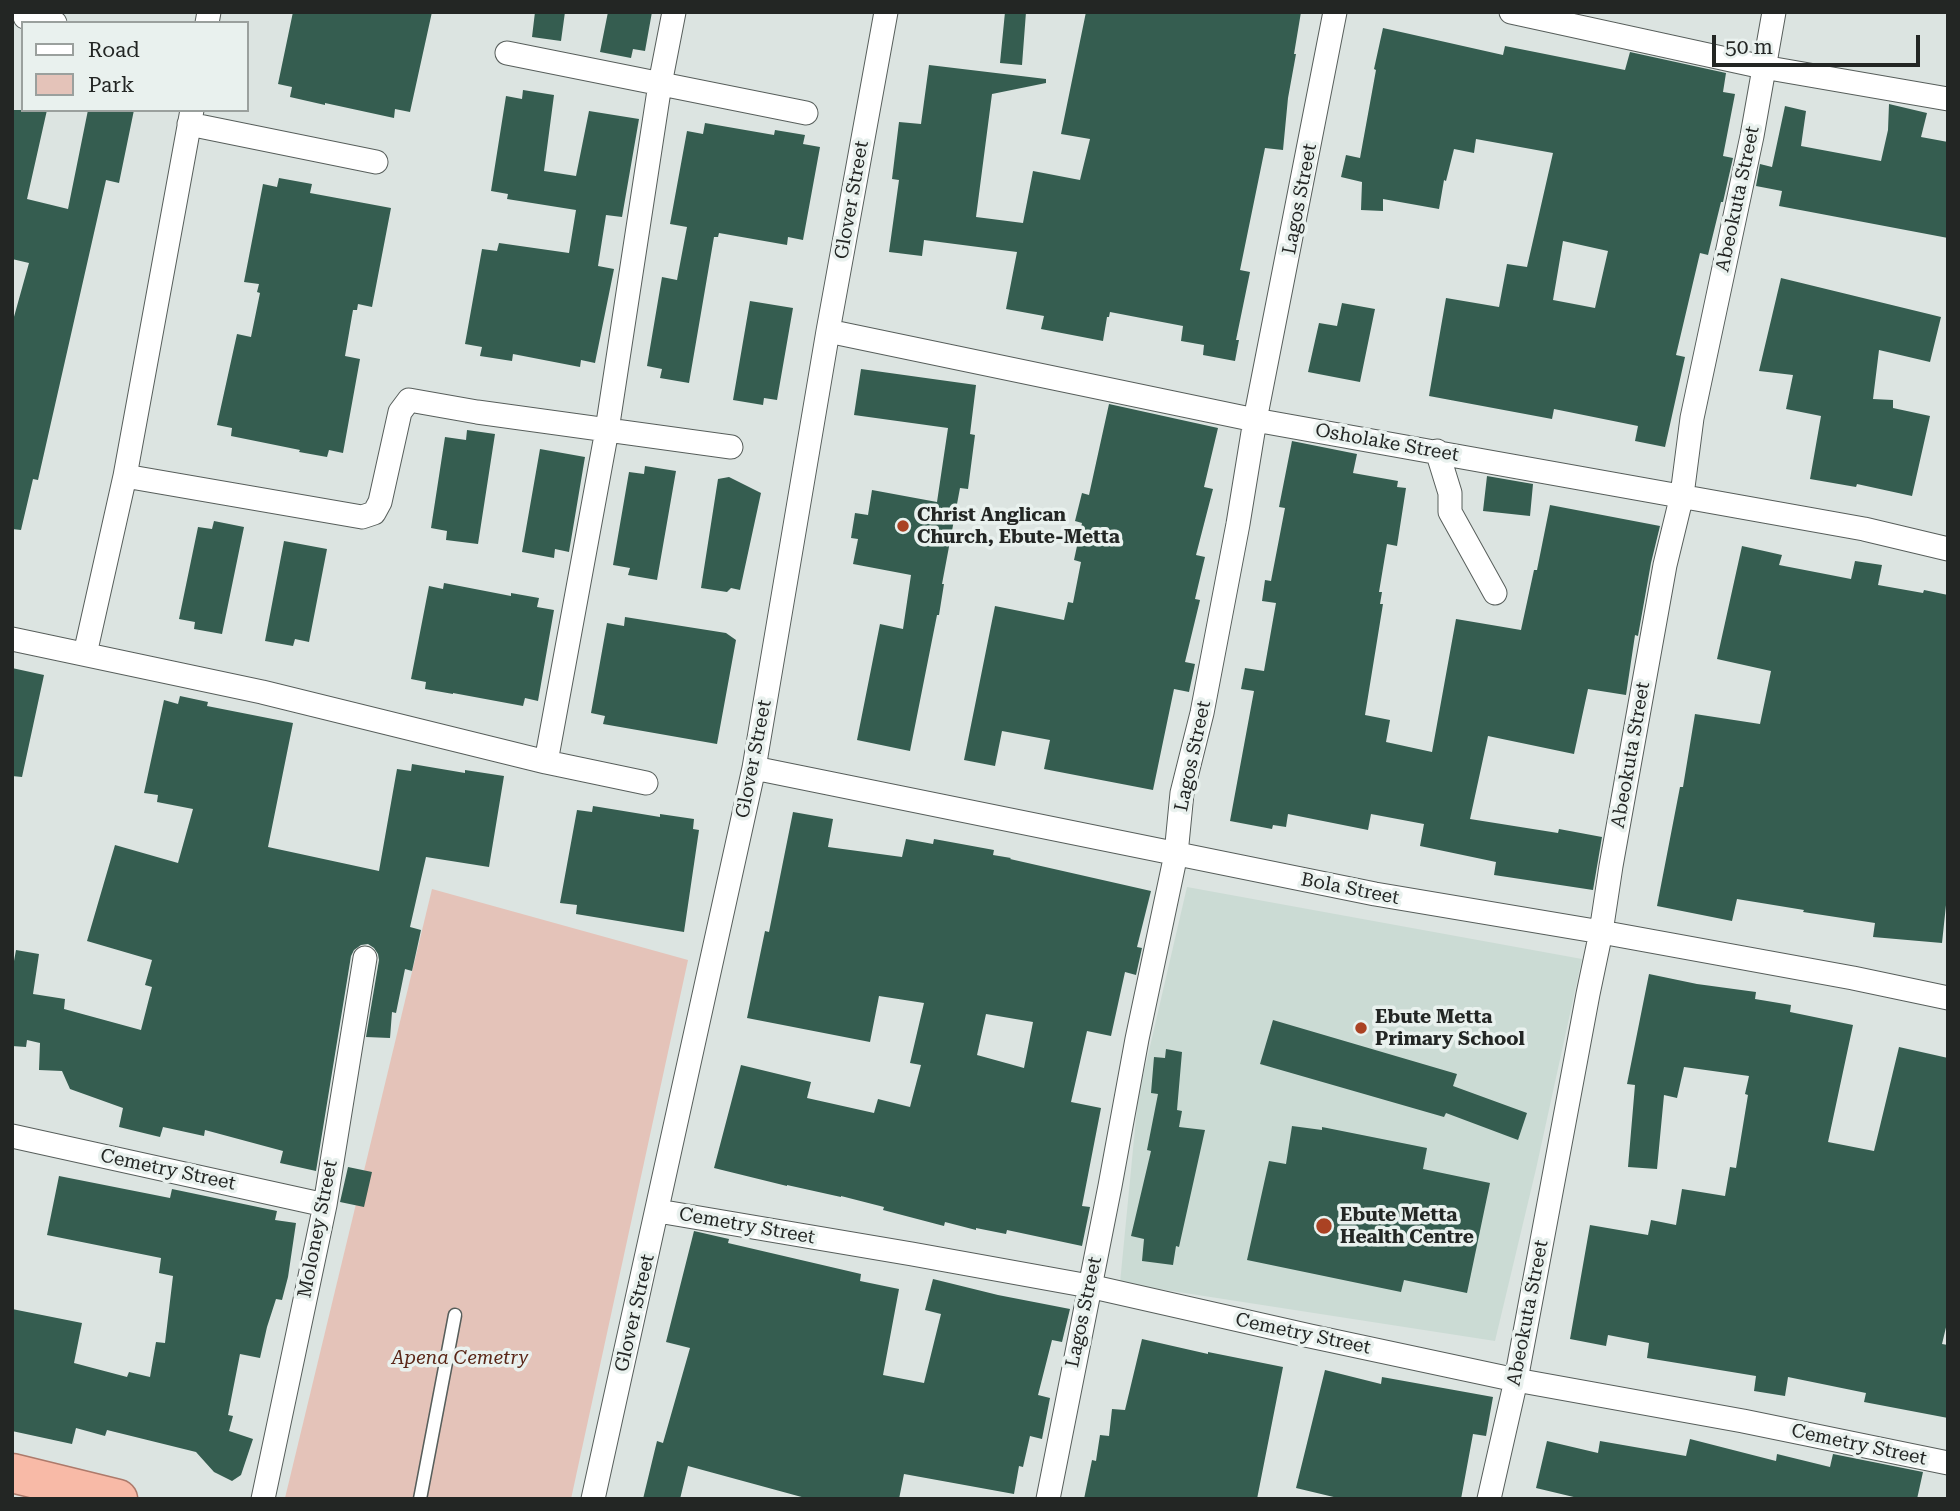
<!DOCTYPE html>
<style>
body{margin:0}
#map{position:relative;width:1960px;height:1511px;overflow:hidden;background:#dce4e1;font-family:"Roboto Serif",serif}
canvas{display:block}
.frame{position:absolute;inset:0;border:14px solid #232624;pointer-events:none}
.legend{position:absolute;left:21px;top:21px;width:228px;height:91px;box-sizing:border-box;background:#e9f1ee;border:2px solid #9aa09d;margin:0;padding:9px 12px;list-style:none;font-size:21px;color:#232624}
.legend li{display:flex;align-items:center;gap:14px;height:35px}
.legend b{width:35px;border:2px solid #9aa09d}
.scale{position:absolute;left:1712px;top:35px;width:208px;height:32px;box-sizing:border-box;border:4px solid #232624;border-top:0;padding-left:9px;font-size:21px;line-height:24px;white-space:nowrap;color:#232624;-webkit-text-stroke:5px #e9f1ee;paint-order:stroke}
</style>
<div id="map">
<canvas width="1960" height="1511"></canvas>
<div class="frame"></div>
<ul class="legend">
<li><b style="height:9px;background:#fff"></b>Road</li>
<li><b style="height:19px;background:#e4c3b9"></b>Park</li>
</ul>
<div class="scale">50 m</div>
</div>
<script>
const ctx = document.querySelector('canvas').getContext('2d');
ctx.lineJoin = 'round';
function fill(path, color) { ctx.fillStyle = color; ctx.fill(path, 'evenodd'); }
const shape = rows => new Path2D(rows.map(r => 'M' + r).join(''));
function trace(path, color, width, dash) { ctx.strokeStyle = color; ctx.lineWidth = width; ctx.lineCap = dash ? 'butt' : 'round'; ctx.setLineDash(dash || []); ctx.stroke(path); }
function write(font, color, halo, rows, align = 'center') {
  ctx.font = font + ' "Roboto Serif",serif'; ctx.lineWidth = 7; ctx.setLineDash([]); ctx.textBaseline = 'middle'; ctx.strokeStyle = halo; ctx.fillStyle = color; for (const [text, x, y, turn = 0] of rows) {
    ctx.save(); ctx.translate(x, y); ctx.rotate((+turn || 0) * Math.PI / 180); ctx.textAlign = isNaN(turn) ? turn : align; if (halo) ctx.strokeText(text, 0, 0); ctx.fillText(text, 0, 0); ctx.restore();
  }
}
const built = shape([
 [1187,887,1582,959,1536,1169,1495,1341,1120,1283,1138,1098]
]);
const green = shape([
 [432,889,688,960,571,1499,285,1498]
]);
const building = shape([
 [293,12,432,12,410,112,395,109,394,118,325,103,325,105,290,97,292,87,278,84],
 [535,12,565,12,561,41,532,37],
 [608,12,652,12,645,51,633,49,631,58,600,52],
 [1005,12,1026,12,1022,65,1000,63],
 [1086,12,1301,12,1294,54,1296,54,1288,98,1283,150,1265,148,1240,270,1250,272,1236,340,1239,340,1235,361,1203,355,1204,345,1181,341,1183,326,1110,312,1109,317,1107,317,1103,341,1041,329,1044,316,1006,309,1017,252,924,240,922,256,889,252,899,180,892,179,899,122,921,124,929,65,1046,79,1046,83,992,94,976,217,1023,223,1033,171,1080,180,1090,139,1061,134],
 [1383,28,1503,55,1505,46,1625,70,1630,52,1726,73,1723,92,1735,94,1723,156,1733,158,1723,202,1721,202,1708,255,1700,253,1676,355,1685,357,1665,447,1635,441,1638,426,1554,409,1552,419,1429,396,1446,298,1499,307,1507,264,1527,267,1553,153,1476,139,1474,153,1454,149,1446,181,1444,180,1439,209,1383,199,1383,211,1361,210,1362,182,1341,177,1346,155,1360,158,1376,70,1374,69],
 [1563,241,1608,251,1595,308,1553,300],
 [523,90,554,95,544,171,576,176,589,111,639,119,622,217,606,215,598,266,614,269,595,363,581,360,580,367,513,354,512,361,480,356,482,347,465,344,482,249,497,251,499,243,569,253,576,210,507,199,508,194,491,191,506,96,522,99],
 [1889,104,1927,113,1921,137,1948,142,1948,238,1779,206,1782,191,1756,186,1760,164,1772,167,1785,106,1806,111,1801,146,1881,161,1888,130],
 [12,110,47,110,27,199,68,209,88,110,134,110,119,183,106,180,38,480,33,479,21,530,12,529,12,324,29,263,12,259],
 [705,123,774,135,775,130,805,135,803,144,820,147,803,240,788,237,787,245,719,233,718,237,714,237,689,383,660,378,662,369,647,366,662,277,677,280,686,232,687,227,670,224,687,131,703,134],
 [279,178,312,184,310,193,391,208,372,307,358,304,357,310,353,310,345,356,360,359,343,453,329,450,327,457,299,452,300,450,231,436,232,428,217,425,237,334,251,337,260,293,257,292,259,284,244,282,263,184,277,187],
 [1781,278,1941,317,1930,362,1879,350,1873,399,1893,400,1893,408,1930,416,1912,496,1857,484,1856,487,1810,479,1821,416,1786,409,1793,375,1759,371],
 [750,301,793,308,777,400,764,398,763,405,733,400],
 [1342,303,1375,309,1360,382,1308,372,1319,323,1337,326],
 [861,369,976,385,970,434,975,435,968,489,960,488,942,584,944,584,939,615,937,615,910,751,857,740,880,624,903,629,911,575,853,564,858,539,851,538,855,513,868,515,872,490,937,502,948,428,854,415],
 [1109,404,1218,428,1204,487,1213,489,1196,555,1205,557,1195,599,1200,600,1185,662,1195,664,1189,692,1174,689,1153,790,1044,769,1050,740,1002,731,995,766,964,760,995,606,1064,620,1068,602,1073,603,1081,562,1074,560,1082,523,1075,521,1082,493,1089,495],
 [467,430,495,434,478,544,446,540,447,531,431,528,445,437,466,440],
 [1292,441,1357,454,1353,473,1398,481,1397,487,1406,488,1397,546,1387,544,1379,592,1382,592,1380,604,1383,604,1365,715,1390,720,1386,742,1432,752,1456,619,1521,630,1534,570,1537,570,1550,505,1660,526,1651,563,1638,636,1635,635,1626,695,1588,689,1574,754,1488,736,1470,819,1558,833,1559,829,1602,837,1593,890,1494,875,1496,862,1420,846,1424,824,1371,814,1368,830,1288,814,1286,827,1273,825,1272,829,1230,821,1254,691,1241,689,1245,668,1264,671,1276,603,1262,601,1265,580,1271,581,1285,508,1279,507],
 [540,449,585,457,569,552,555,549,554,558,522,552],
 [645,466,676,471,657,580,628,575,630,568,613,565,629,472,644,474],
 [1487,476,1533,484,1530,516,1483,511],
 [729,477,761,493,740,590,731,588,727,592,701,588,718,479],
 [214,521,244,527,222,634,194,629,195,622,179,619,198,527,212,529],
 [284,541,327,549,309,642,295,639,293,646,265,641],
 [1742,546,1782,555,1779,565,1851,579,1855,561,1882,565,1878,585,1923,593,1924,590,1948,595,1948,886,1942,943,1873,937,1875,923,1803,912,1804,910,1737,899,1732,921,1657,906,1680,787,1683,787,1695,714,1760,724,1771,671,1717,659],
 [444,583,511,596,511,593,539,598,537,607,554,610,538,701,525,698,523,706,453,693,453,694,425,689,426,682,411,679,429,586,443,589],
 [625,617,726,633,736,640,717,744,603,724,605,716,591,713,607,623,624,626],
 [12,668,44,675,22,777,12,776],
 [180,696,208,702,207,706,293,723,268,847,379,871,397,769,411,771,412,764,465,773,465,770,504,776,489,867,426,857,410,927,421,930,412,971,405,969,396,1013,392,1012,390,1038,366,1037,379,960,378,954,374,948,368,944,361,945,354,950,351,956,316,1171,280,1163,283,1151,205,1130,204,1136,163,1127,160,1137,119,1127,123,1108,70,1089,62,1071,39,1070,40,1043,27,1040,26,1047,12,1046,12,972,16,950,39,954,33,994,65,999,64,1009,141,1030,152,987,145,985,152,960,87,941,115,845,178,863,193,809,157,802,158,795,144,793,164,700,178,704],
 [593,806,660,817,660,814,694,819,693,829,699,830,684,932,576,914,577,905,560,903,577,810,592,812],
 [793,812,833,819,828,847,902,857,906,839,933,844,934,839,994,850,993,855,1011,858,1010,859,1151,891,1137,947,1142,948,1136,975,1125,972,1111,1036,1087,1031,1071,1102,1101,1108,1082,1206,1090,1207,1082,1246,1007,1230,1006,1234,976,1228,976,1230,945,1222,944,1226,883,1210,884,1207,841,1196,841,1197,787,1185,787,1186,714,1168,741,1065,811,1082,807,1098,874,1113,878,1099,910,1107,921,1065,910,1063,924,1003,879,996,870,1042,747,1018,765,931,769,932],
 [986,1014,1033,1022,1024,1068,977,1055],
 [1649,974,1697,984,1756,992,1755,999,1791,1005,1790,1012,1853,1025,1828,1142,1874,1151,1899,1047,1948,1058,1948,1319,1942,1344,1948,1345,1948,1418,1864,1402,1866,1393,1788,1377,1785,1396,1754,1391,1756,1376,1647,1358,1649,1343,1608,1335,1606,1346,1570,1339,1590,1225,1648,1235,1651,1220,1676,1225,1682,1189,1725,1196,1730,1167,1736,1168,1748,1095,1745,1094,1749,1076,1684,1067,1677,1098,1664,1095,1657,1169,1628,1167,1635,1085,1627,1084],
 [1273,1020,1457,1074,1453,1086,1527,1113,1518,1140,1446,1113,1444,1117,1260,1064],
 [1166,1049,1182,1052,1177,1110,1182,1111,1179,1127,1205,1130,1179,1247,1176,1246,1173,1265,1142,1261,1144,1239,1131,1236,1151,1151,1147,1150,1158,1094,1151,1093,1154,1057,1165,1058],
 [1292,1126,1322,1130,1322,1127,1427,1148,1423,1169,1490,1183,1467,1293,1404,1280,1401,1292,1247,1260,1269,1161,1286,1164],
 [348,1167,372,1172,364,1207,340,1202],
 [59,1176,170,1198,172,1189,277,1211,275,1220,296,1223,288,1277,282,1300,276,1299,267,1327,260,1358,240,1354,228,1415,233,1416,229,1431,253,1439,241,1475,232,1481,214,1472,196,1452,107,1430,105,1436,76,1428,72,1444,12,1431,12,1309,82,1323,74,1363,127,1377,129,1372,150,1377,156,1342,165,1343,173,1276,159,1273,161,1258,47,1235],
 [694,1231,729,1239,728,1243,861,1274,860,1281,899,1289,883,1375,924,1383,941,1314,925,1310,933,1279,998,1295,1070,1309,1062,1342,1052,1340,1038,1395,1050,1398,1042,1439,1030,1436,1023,1467,1019,1466,1014,1494,904,1474,899,1499,809,1499,688,1466,680,1499,643,1499,657,1441,663,1443,690,1348,666,1342],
 [1142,1339,1208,1354,1208,1352,1283,1367,1257,1499,1084,1499,1092,1460,1096,1461,1100,1435,1109,1436,1112,1409,1125,1410],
 [1325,1370,1381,1384,1382,1377,1493,1397,1486,1436,1473,1434,1461,1499,1342,1499,1296,1488],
 [1690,1439,1776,1461,1777,1454,1830,1467,1833,1454,1923,1472,1917,1499,1582,1499,1536,1488,1547,1441,1598,1453,1600,1441,1686,1456]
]);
const service = shape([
 [420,1499,455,1315]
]);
const minor = shape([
 [1511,12,1763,67,1948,99],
 [25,17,55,23],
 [207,23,209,12],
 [507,53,806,113],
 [189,124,376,162],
 [828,331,1255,420,1864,529,1948,549],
 [1437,451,1450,493,1450,512,1495,593],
 [125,476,362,517,374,513,380,502,400,412,409,400,477,412,731,447],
 [12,639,262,692,546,762,646,783],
 [85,654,125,476,192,110],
 [546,762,607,430,660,84,674,12],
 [754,768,1375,894,1601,932,1853,978,1948,998],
 [12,1136,325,1205],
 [658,1211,912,1254,1089,1286,1310,1336,1516,1380,1743,1421,1948,1463],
 [263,1499,325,1205,365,958],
 [593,1499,754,768,828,331,886,12],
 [1048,1499,1110,1186,1137,1039,1176,854,1182,793,1202,713,1238,524,1255,420,1335,12],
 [1489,1499,1516,1380,1588,994,1601,932,1611,866,1665,565,1682,495,1692,418,1752,136,1774,12]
]);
const trunk = shape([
 [12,1473,118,1499]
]);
const markers = [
 [903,526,7,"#aa4223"],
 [1361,1028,7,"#aa4223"],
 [1324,1226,9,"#aa4223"]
];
const streetNames = [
 ["Lagos Street",1300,199,-79],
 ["Abeokuta Street",1738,199,-78],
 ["Glover Street",852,200,-80],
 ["Osholake Street",1387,443,10],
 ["Abeokuta Street",1631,755,-80],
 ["Lagos Street",1193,756,-78],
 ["Glover Street",754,759,-79],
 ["Bola Street",1350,889,11],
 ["Cemetry Street",168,1170,12],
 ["Cemetry Street",747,1226,10],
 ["Moloney Street",318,1229,-79],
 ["Lagos Street",1084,1312,-78],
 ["Glover Street",635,1313,-77],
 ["Abeokuta Street",1528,1313,-79],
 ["Cemetry Street",1303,1334,12],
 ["Cemetry Street",1859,1445,12]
];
const poiNames = [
 ["Christ Anglican",917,515],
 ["Church, Ebute-Metta",917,537],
 ["Ebute Metta",1375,1017],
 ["Primary School",1375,1039],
 ["Ebute Metta",1340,1215],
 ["Health Centre",1340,1237]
];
const parkNames = [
 ["Apena Cemetry",460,1358]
];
fill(built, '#cbdbd4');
fill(green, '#e4c3b9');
fill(building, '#355d50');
trace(service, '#575e5b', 15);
trace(minor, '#575e5b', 25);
trace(trunk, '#ad7a6b', 41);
trace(service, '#fff', 12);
trace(minor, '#fff', 23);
trace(trunk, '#f8baa7', 38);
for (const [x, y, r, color] of markers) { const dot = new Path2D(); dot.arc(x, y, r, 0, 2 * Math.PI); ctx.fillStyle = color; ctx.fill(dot); trace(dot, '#e9f1ee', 2.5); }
write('19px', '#232624', '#e9f1ee', streetNames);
write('bold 19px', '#232624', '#e9f1ee', poiNames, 'left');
write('italic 19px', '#5a2617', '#e9f1ee', parkNames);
</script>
